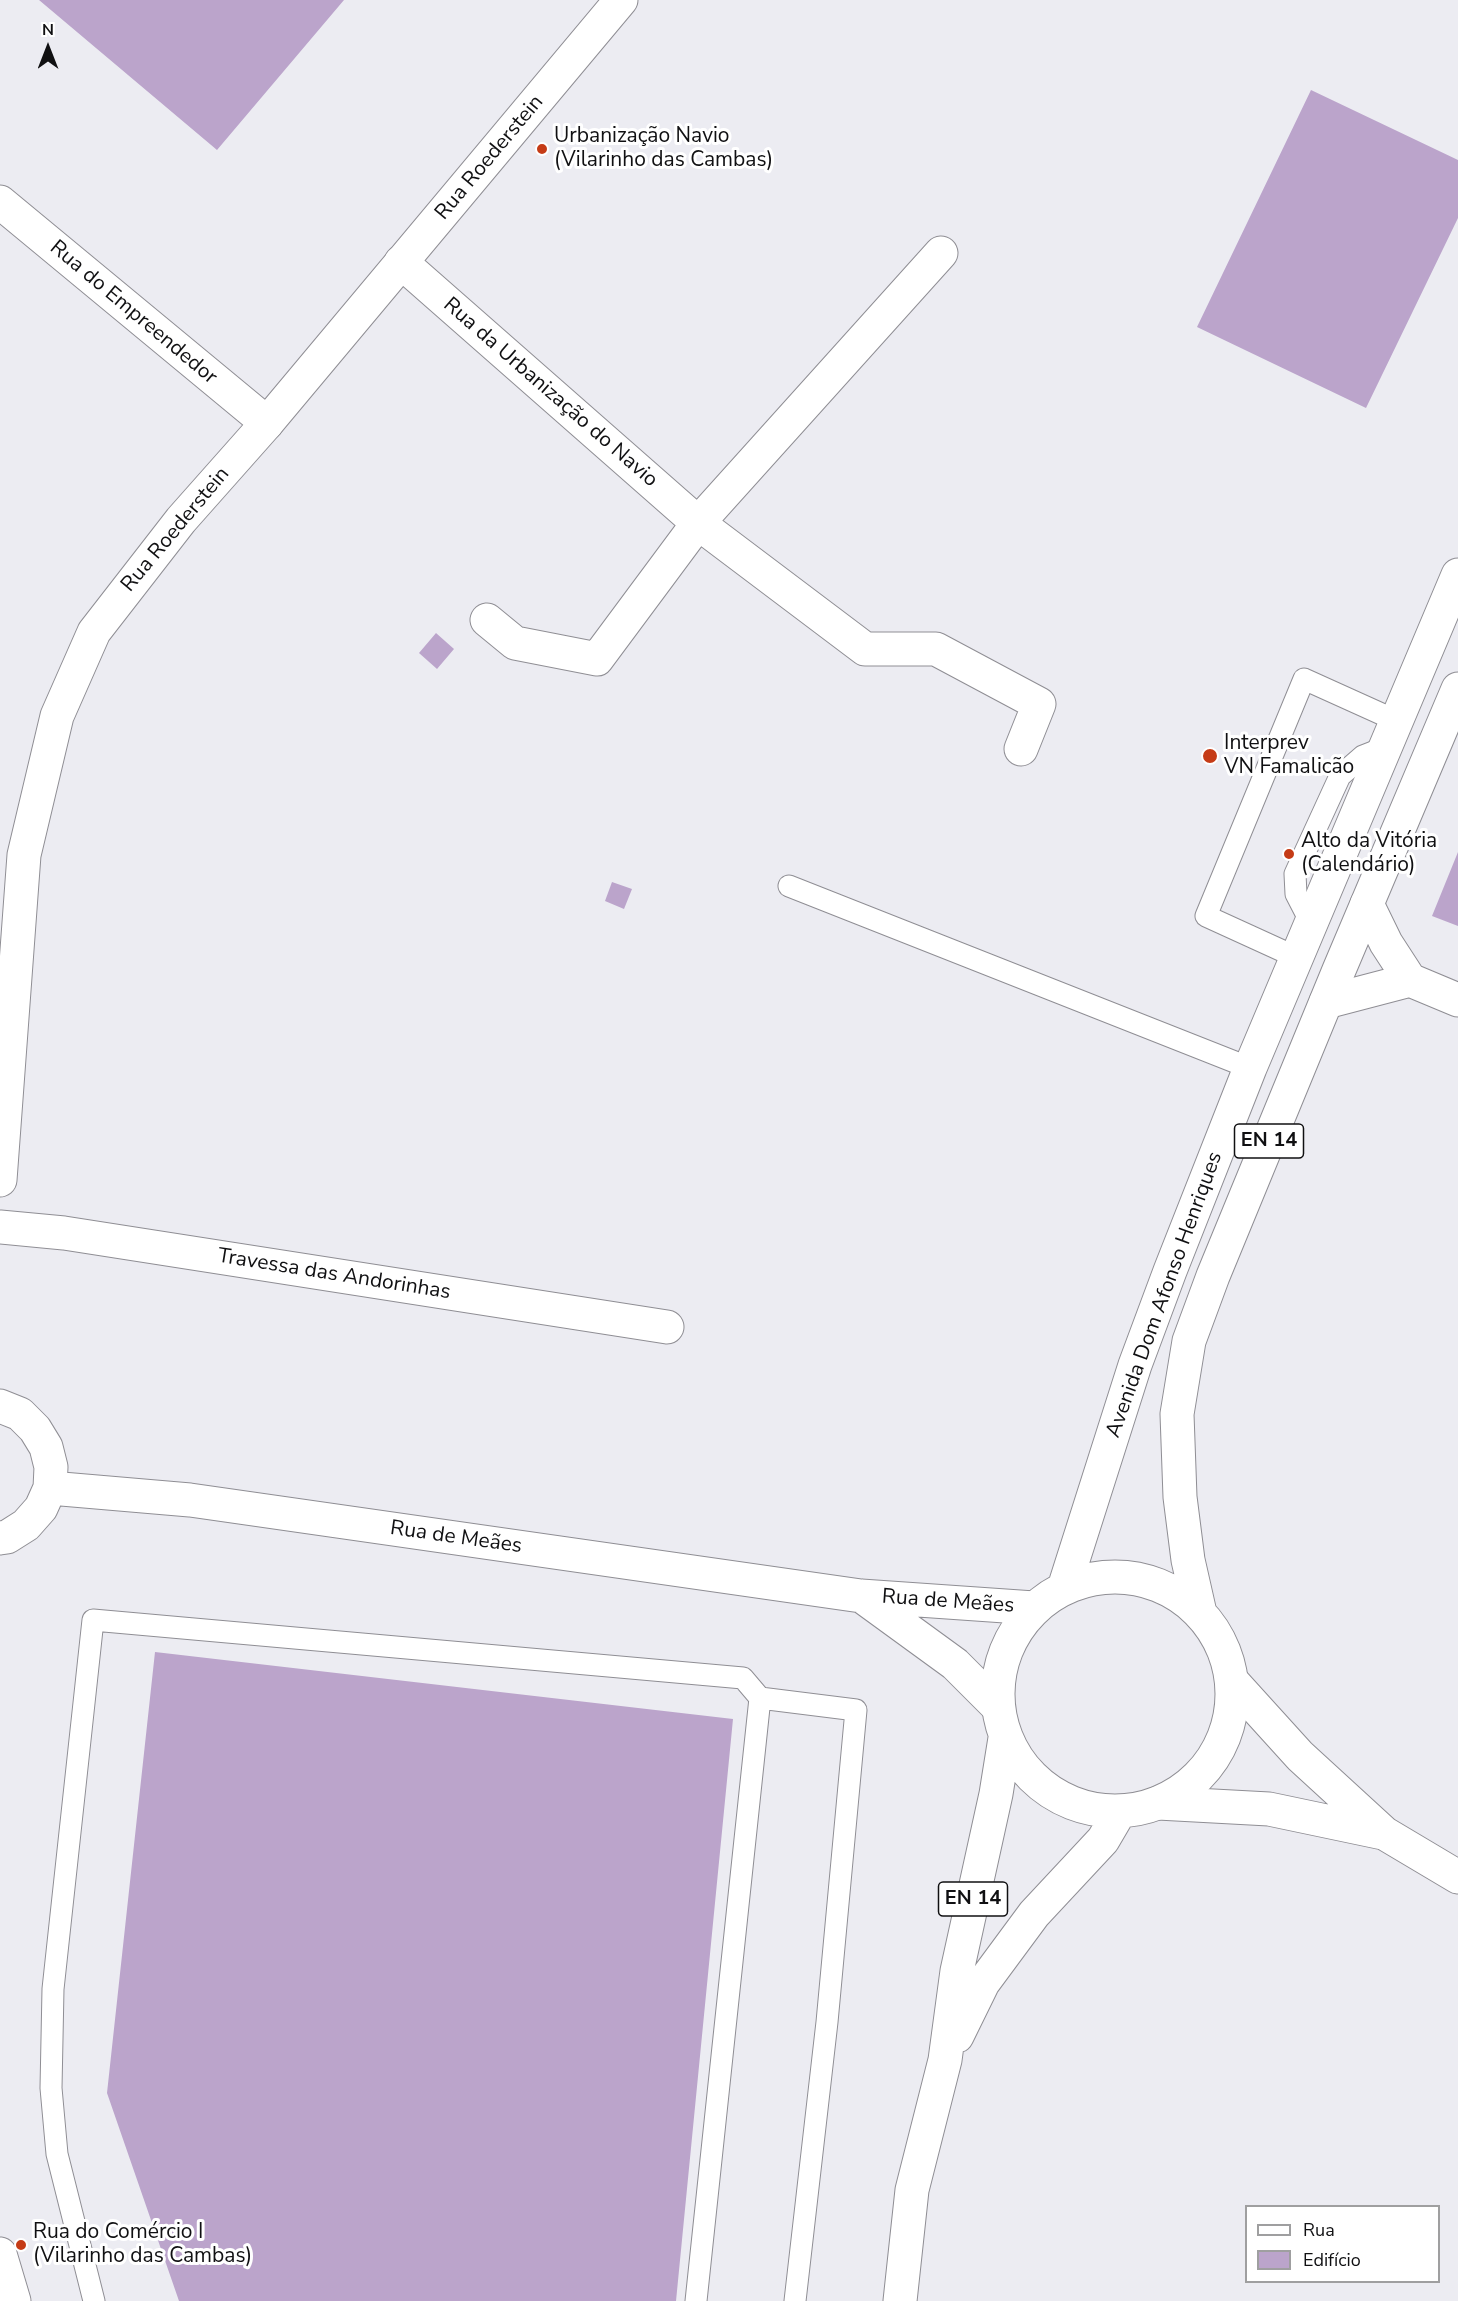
<!DOCTYPE html>
<meta charset="utf-8">
<style>
body{margin:0}
#map{position:relative;width:1458px;height:2301px;overflow:hidden;background:#ececf2;font-family:"Nunito Sans",sans-serif}
canvas{display:block}
.legend{position:absolute;left:1245px;top:2205px;width:195px;height:78px;box-sizing:border-box;background:#fff;border:2px solid #9f9fa0;margin:0;padding:8px 10px;list-style:none;font-size:18px;color:#101012}
.legend li{display:flex;align-items:center;gap:12px;height:30px}
.legend b{width:30px;border:2px solid #9f9fa0}
.north{position:absolute;left:18px;top:18px;width:60px;height:60px;-webkit-text-stroke:4px #fff;paint-order:stroke;rotate:0deg;font-size:16px;font-weight:700;line-height:24px;text-align:center;color:#101012}
.north::after{content:'';display:block;margin:auto;width:21px;height:27px;background:#101012;clip-path:polygon(50% 0,100% 100%,50% 72%,0 100%)}
</style>
<div id="map">
<canvas width="1458" height="2301"></canvas>
<ul class="legend">
<li><b style="height:8px;background:#fff"></b>Rua</li>
<li><b style="height:16px;background:#bba4cb"></b>Edifício</li>
</ul>
<div class="north">N</div>
</div>
<script>
const ctx = document.querySelector('canvas').getContext('2d');
ctx.lineJoin = 'round';
function fill(path, color) { ctx.fillStyle = color; ctx.fill(path, 'evenodd'); }
const shape = rows => new Path2D(rows.map(r => 'M' + r).join(''));
function trace(path, color, width, dash) { ctx.strokeStyle = color; ctx.lineWidth = width; ctx.lineCap = dash ? 'butt' : 'round'; ctx.setLineDash(dash || []); ctx.stroke(path); }
function write(font, color, halo, rows, align = 'center') {
  ctx.font = font + ' "Nunito Sans",sans-serif'; ctx.lineWidth = 6; ctx.setLineDash([]); ctx.textBaseline = 'middle'; ctx.strokeStyle = halo; ctx.fillStyle = color; for (const [text, x, y, turn = 0] of rows) {
    ctx.save(); ctx.translate(x, y); ctx.rotate((+turn || 0) * Math.PI / 180); ctx.textAlign = isNaN(turn) ? turn : align; if (halo) ctx.strokeText(text, 0, 0); ctx.fillText(text, 0, 0); ctx.restore();
  }
}
const building = shape([
 [39,0,344,0,217,150],
 [1311,90,1458,160,1458,218,1366,408,1197,327],
 [436,633,454,649,437,669,419,653],
 [1458,852,1458,926,1432,916],
 [612,882,632,889,624,909,605,901],
 [155,1652,733,1719,676,2301,179,2301,107,2093]
]);
const lane = shape([
 [789,886,1250,1068],
 [1312,925,1296,894,1295,874,1340,776,1363,756,1386,747],
 [1298,958,1206,916,1304,679,1397,721],
 [94,2301,57,2154,51,2088,53,1989,93,1620,743,1678,760,1698],
 [696,2301,760,1698,856,1710,827,2022,795,2301]
]);
const street = shape([
 [0,202,267,423],
 [401,262,698,523,865,649,936,649,1039,704,1021,749],
 [487,620,515,643,597,659,698,523,941,253],
 [0,1227,64,1233,667,1327]
]);
const secondary = shape([
 [1367,904,1386,943,1410,980,1458,1000],
 [1326,1002,1410,980],
 [0,1180,24,855,57,716,94,632,181,520,267,423,621,0],
 [0,1406,20,1414,35,1429,46,1447,51,1467,50,1488,41,1508,26,1525,7,1537,0,1538],
 [50,1488,190,1500,861,1596,1034,1608],
 [863,1597,955,1664,997,1706],
 [1232,1681,1300,1756,1384,1833,1458,1877],
 [1158,1803,1269,1809,1383,1833],
 [0,2254,14,2301]
]);
const primary = shape([
 '998 1694a117 117 0 1 1 234 0a117 117 0 1 1-234 0Z',
 [1064,1588,1135,1365,1170,1271,1250,1068,1458,575],
 [1200,1613,1188,1560,1180,1497,1177,1414,1189,1341,1213,1276,1339,970,1458,689],
 [957,2036,983,1983,1034,1914,1103,1840,1120,1811],
 [900,2301,912,2190,945,2060,957,1971,996,1794,1005,1738]
]);
const markers = [
 [542,149,6,"#c53b16"],
 [1210,756,8,"#c53b16"],
 [1289,854,6,"#c53b16"],
 [21,2245,6,"#c53b16"]
];
const shields = [
 [1269,1141,69],
 [973,1899,69]
];
const shieldNames = [
 ["EN 14",1269,1141],
 ["EN 14",973,1899]
];
const poiNames = [
 ["Urbanização Navio",554,137],
 ["(Vilarinho das Cambas)",554,161],
 ["Interprev",1224,744],
 ["VN Famalicão",1224,768],
 ["Alto da Vitória",1301,842],
 ["(Calendário)",1301,866],
 ["Rua do Comércio I",33,2233],
 ["(Vilarinho das Cambas)",33,2257]
];
const streetNames = [
 ["Rua Roederstein",490,158,-50],
 ["Rua do Empreendedor",133,313,40],
 ["Rua da Urbanização do Navio",550,393,41],
 ["Rua Roederstein",176,530,-50],
 ["Travessa das Andorinhas",334,1275,9],
 ["Avenida Dom Afonso Henriques",1165,1295,-70],
 ["Rua de Meães",456,1538,8],
 ["Rua de Meães",948,1602,4]
];
fill(building, '#bba4cb');
trace(lane, '#8f8e94', 23);
trace(street, '#8f8e94', 35);
trace(secondary, '#8f8e94', 35);
trace(primary, '#8f8e94', 35);
trace(lane, '#fff', 21);
trace(street, '#fff', 33);
trace(secondary, '#fff', 33);
trace(primary, '#fff', 33);
for (const [x, y, r, color] of markers) { const dot = new Path2D(); dot.arc(x, y, r, 0, 2 * Math.PI); ctx.fillStyle = color; ctx.fill(dot); trace(dot, '#fff', 2); }
for (const [x, y, w] of shields) { const box = new Path2D(); box.roundRect(x - w / 2, y - 17, w, 34, 4.5); ctx.fillStyle = '#fff'; ctx.fill(box); trace(box, '#101012', 1.5); }
write('bold 20px', '#101012', null, shieldNames);
write('21px', '#101012', '#fff', poiNames, 'left');
write('21px', '#101012', '#fff', streetNames);
</script>
